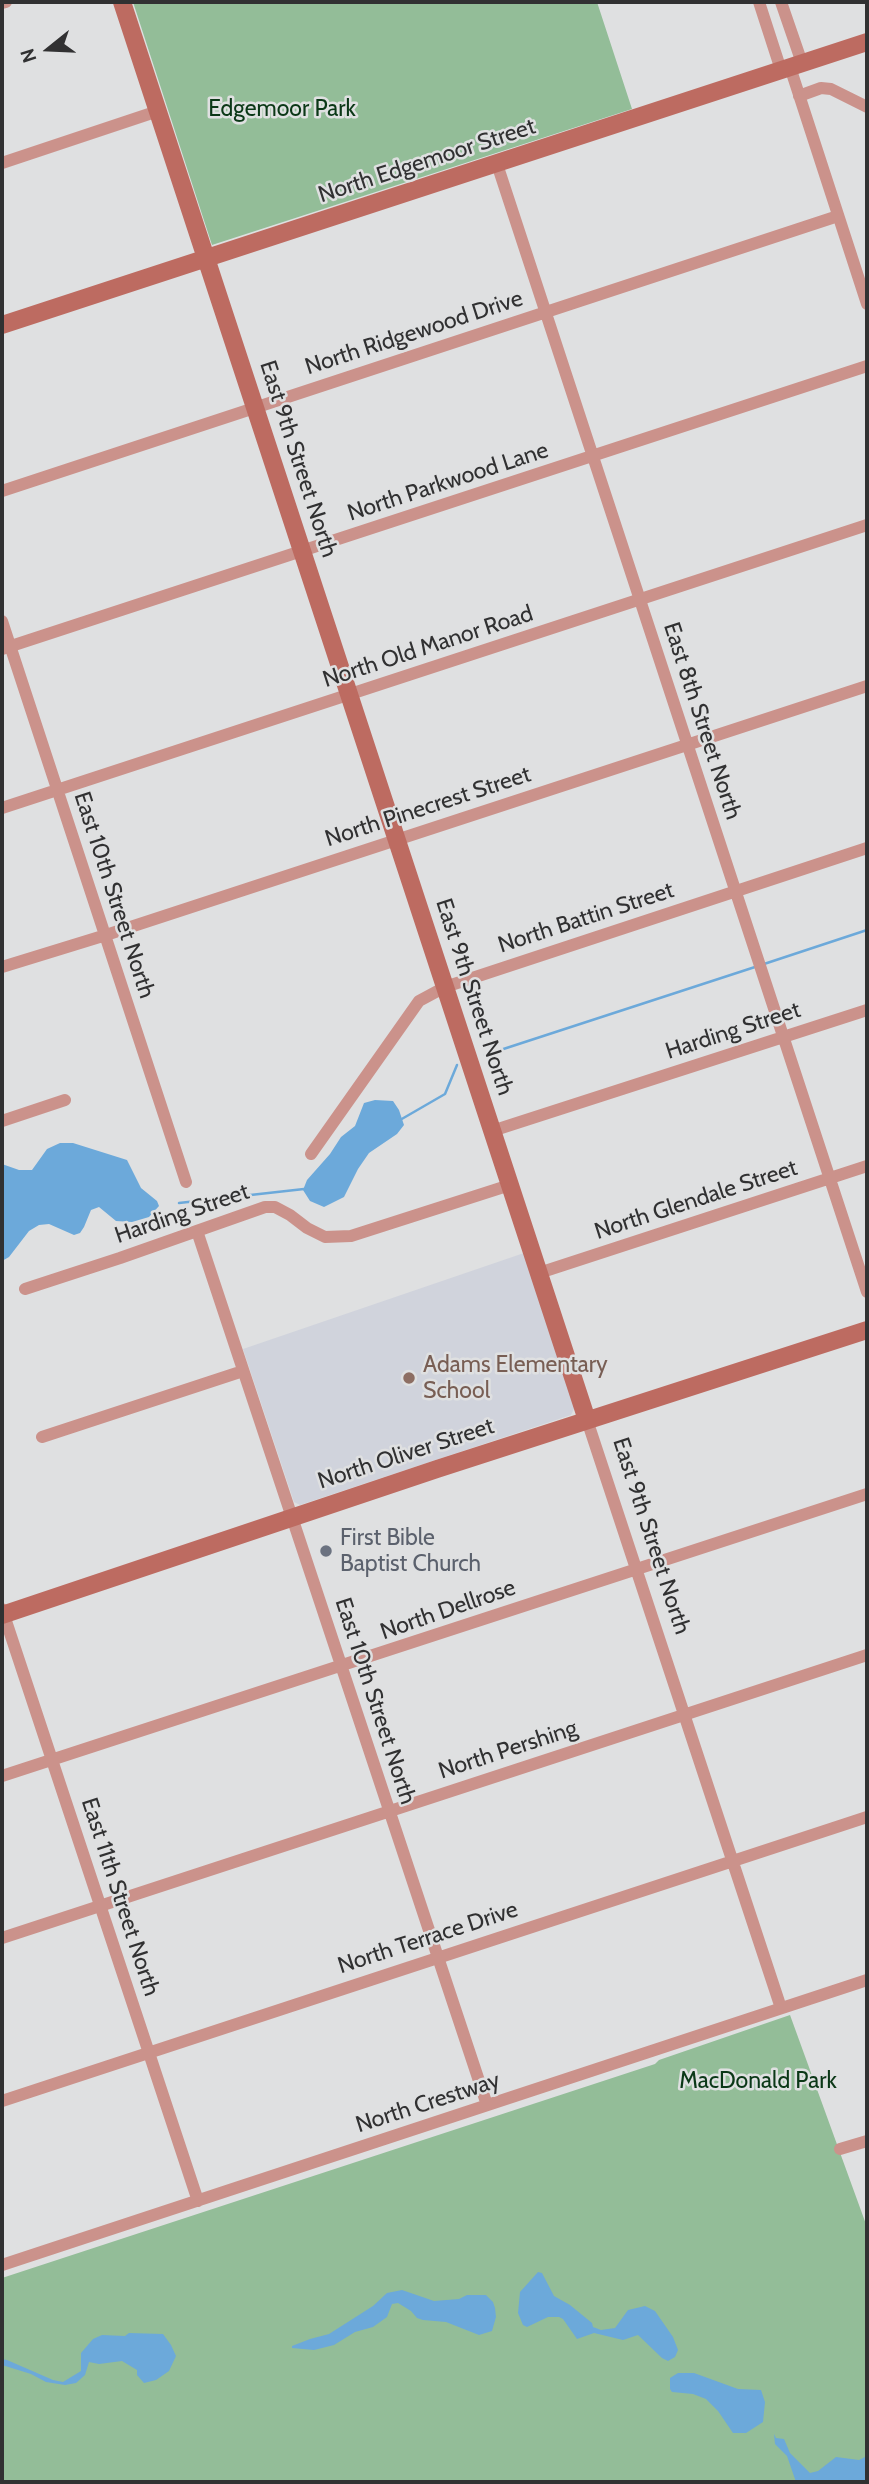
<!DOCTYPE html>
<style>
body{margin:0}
#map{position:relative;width:869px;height:2484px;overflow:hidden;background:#dfe0e1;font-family:Cabin,sans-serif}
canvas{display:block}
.frame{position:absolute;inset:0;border:4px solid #313132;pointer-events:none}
.north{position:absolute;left:14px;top:14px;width:70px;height:70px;-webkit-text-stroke:5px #dfe0e1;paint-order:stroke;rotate:252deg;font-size:19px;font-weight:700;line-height:28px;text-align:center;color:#313132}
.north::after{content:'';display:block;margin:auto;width:24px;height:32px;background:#313132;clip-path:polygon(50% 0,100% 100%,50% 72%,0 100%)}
</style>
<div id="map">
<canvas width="869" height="2484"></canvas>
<div class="frame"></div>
<div class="north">N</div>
</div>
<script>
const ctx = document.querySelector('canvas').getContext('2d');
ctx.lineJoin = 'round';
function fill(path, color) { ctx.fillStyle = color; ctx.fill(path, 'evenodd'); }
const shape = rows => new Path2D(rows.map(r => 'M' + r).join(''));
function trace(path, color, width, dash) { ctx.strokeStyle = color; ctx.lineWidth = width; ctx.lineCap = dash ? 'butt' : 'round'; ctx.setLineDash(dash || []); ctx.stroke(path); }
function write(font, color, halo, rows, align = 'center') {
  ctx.font = font + ' Cabin,sans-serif'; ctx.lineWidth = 5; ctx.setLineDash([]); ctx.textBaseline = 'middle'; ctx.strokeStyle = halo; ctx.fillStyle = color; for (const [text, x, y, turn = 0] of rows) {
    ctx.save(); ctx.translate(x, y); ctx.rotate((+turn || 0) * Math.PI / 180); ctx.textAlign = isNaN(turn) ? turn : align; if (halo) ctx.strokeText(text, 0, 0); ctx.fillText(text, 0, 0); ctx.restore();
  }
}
const built = shape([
 [524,1253,575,1407,571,1415,300,1505,294,1502,243,1349]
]);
const green = shape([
 [133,2,597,2,632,109,212,245],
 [790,2015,867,2227,867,2482,2,2482,2,2278,655,2064,659,2060]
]);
const water = shape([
 [375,1100,393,1101,399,1110,404,1125,397,1134,369,1153,358,1169,344,1197,324,1207,310,1201,303,1190,307,1180,330,1154,341,1137,355,1126,364,1103],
 [60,1143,73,1143,127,1160,141,1188,157,1201,159,1206,149,1217,132,1222,116,1221,99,1207,91,1210,84,1227,80,1233,74,1235,49,1224,39,1225,29,1231,9,1257,2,1261,2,1164,19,1170,32,1170,47,1149],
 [538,2272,542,2273,554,2296,570,2305,592,2323,593,2327,601,2330,615,2328,628,2310,645,2306,655,2311,673,2337,678,2350,675,2357,668,2361,662,2358,638,2335,623,2340,594,2333,577,2339,563,2319,559,2317,548,2317,527,2327,523,2325,518,2313,520,2292],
 [402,2290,434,2301,459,2299,467,2295,486,2295,493,2302,495,2308,496,2317,492,2331,479,2335,446,2322,423,2320,417,2318,411,2311,398,2303,392,2304,387,2317,373,2327,355,2332,334,2345,314,2350,292,2348,292,2346,310,2339,329,2334,373,2306,387,2293],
 [129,2333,163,2334,171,2345,176,2356,169,2371,156,2380,144,2383,137,2375,137,2370,122,2361,99,2364,89,2362,85,2375,76,2383,65,2385,46,2382,31,2374,2,2365,2,2359,7,2360,53,2380,63,2382,81,2371,81,2353,93,2339,102,2335,125,2336],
 [678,2373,694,2373,738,2389,761,2390,765,2402,763,2422,746,2433,733,2433,718,2411,706,2399,693,2394,672,2392,670,2389,670,2378],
 [774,2434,776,2438,784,2439,790,2453,810,2473,818,2471,836,2457,859,2460,867,2456,867,2482,796,2482,787,2456,775,2444]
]);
const stream = shape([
 [764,964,867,930],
 [485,1055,755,967],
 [400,1120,445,1094,457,1065],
 [179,1203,304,1189]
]);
const street = shape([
 [759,2,781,70],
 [781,2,802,63],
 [2,3,6,2],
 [790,67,867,304],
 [799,96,821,88,831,89,867,107],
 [2,163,158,111],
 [497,164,867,1292],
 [2,491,838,216],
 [2,621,186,1182],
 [2,649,867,366],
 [2,808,867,525],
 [2,967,106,935,867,686],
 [2,1121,65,1100],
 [492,1131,867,1010],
 [311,1154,419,1001,445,987,867,848],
 [197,1231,487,2105],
 [539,1273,867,1166],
 [25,1289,120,1258,265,1207,275,1207,290,1215,307,1228,325,1237,351,1236,510,1185],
 [587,1420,781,2008],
 [42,1437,243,1371],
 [2,1609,198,2201],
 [2,1776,867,1494],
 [2,1938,867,1655],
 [2,2101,867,1817],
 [840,2149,867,2141],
 [2,2265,867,1980]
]);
const secondary = shape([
 [122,2,587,1420],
 [2,325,867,42],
 [2,1615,437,1469,867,1330]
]);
const markers = [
 [409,1378,7,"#8d6e63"],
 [326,1551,7,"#6b7280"]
];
const parkNames = [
 ["Edgemoor Park",282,109],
 ["MacDonald Park",758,2081]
];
const streetNames = [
 ["North Edgemoor Street",427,161,-18],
 ["North Ridgewood Drive",414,333,-18],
 ["East 9th Street North",298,459,72],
 ["North Parkwood Lane",448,482,-18],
 ["North Old Manor Road",428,647,-18],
 ["East 8th Street North",702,721,72],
 ["North Pinecrest Street",428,807,-18],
 ["East 10th Street North",114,895,72],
 ["North Battin Street",586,918,-18],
 ["East 9th Street North",474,997,72],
 ["Harding Street",733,1031,-18],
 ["North Glendale Street",696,1200,-18],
 ["Harding Street",182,1214,-19],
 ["North Oliver Street",406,1454,-18],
 ["East 9th Street North",651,1536,72],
 ["North Dellrose",448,1610,-19],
 ["East 10th Street North",375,1701,72],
 ["North Pershing",508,1750,-18],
 ["East 11th Street North",120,1897,72],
 ["North Terrace Drive",428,1938,-18],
 ["North Crestway",428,2103,-18]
];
const educationNames = [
 ["Adams Elementary",423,1365],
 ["School",423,1391]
];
const worshipNames = [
 ["First Bible",340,1538],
 ["Baptist Church",340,1564]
];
fill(built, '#d0d3dc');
fill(green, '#93bd98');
fill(water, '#6ca9da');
trace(stream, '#6ca9da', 2.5);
trace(street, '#cb928b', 12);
trace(secondary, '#bd6b61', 18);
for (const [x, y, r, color] of markers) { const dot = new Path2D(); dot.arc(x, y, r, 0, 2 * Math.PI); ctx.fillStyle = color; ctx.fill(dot); trace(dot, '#dfe0e1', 2.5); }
write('23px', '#0b3817', '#dfe0e1', parkNames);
write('23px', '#313132', '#dfe0e1', streetNames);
write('23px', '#785e54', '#dfe0e1', educationNames, 'left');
write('23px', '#5b616d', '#dfe0e1', worshipNames, 'left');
</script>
